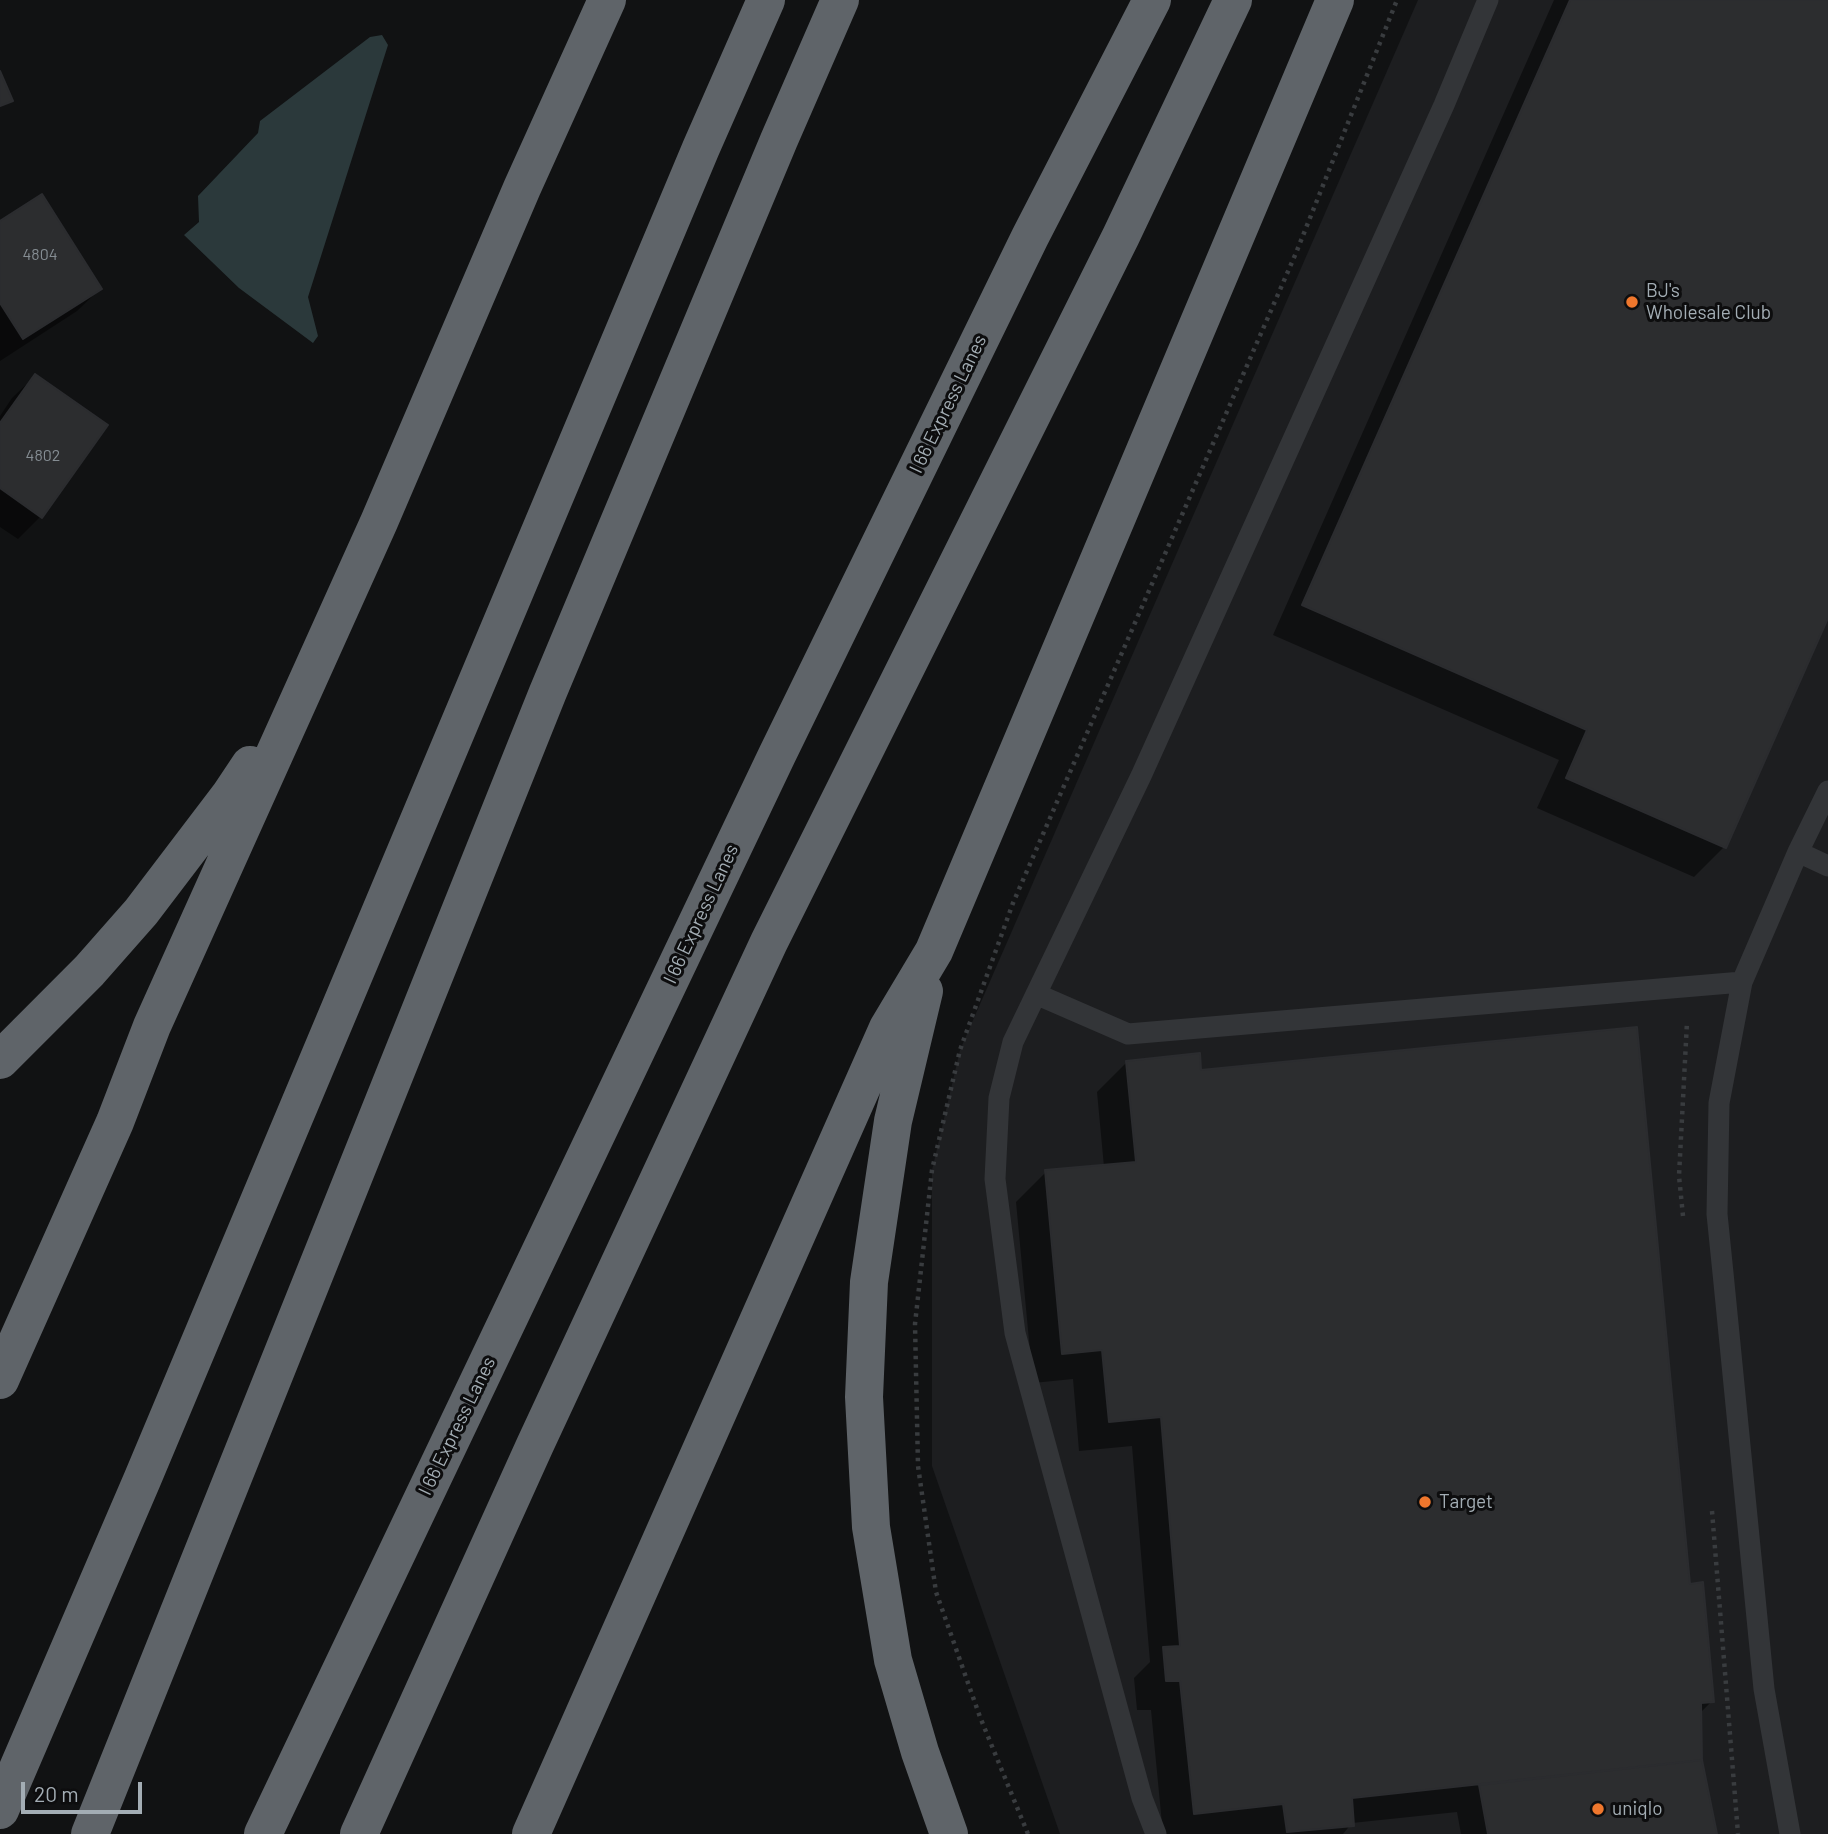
<!DOCTYPE html>
<style>
body{margin:0}
#map{position:relative;width:1828px;height:1834px;overflow:hidden;background:#111213;font-family:Barlow,sans-serif}
canvas{display:block}
.scale{position:absolute;left:21px;top:1782px;width:121px;height:32px;box-sizing:border-box;border:4px solid #a3adb4;border-top:0;padding-left:9px;font-size:21px;line-height:24px;white-space:nowrap;color:#a3adb4;-webkit-text-stroke:5px #0d0d0e;paint-order:stroke}
</style>
<div id="map">
<canvas width="1828" height="1834"></canvas>
<div class="scale">20 m</div>
</div>
<script>
const ctx = document.querySelector('canvas').getContext('2d');
ctx.lineJoin = 'round';
function fill(path, color) { ctx.fillStyle = color; ctx.fill(path, 'evenodd'); }
const shape = rows => new Path2D(rows.map(r => 'M' + r).join(''));
function trace(path, color, width, dash) { ctx.strokeStyle = color; ctx.lineWidth = width; ctx.lineCap = dash ? 'butt' : 'round'; ctx.setLineDash(dash || []); ctx.stroke(path); }
function write(font, color, halo, rows, align = 'center') {
  ctx.font = font + ' Barlow,sans-serif'; ctx.lineWidth = 6; ctx.setLineDash([]); ctx.textBaseline = 'middle'; ctx.strokeStyle = halo; ctx.fillStyle = color; for (const [text, x, y, turn = 0] of rows) {
    ctx.save(); ctx.translate(x, y); ctx.rotate((+turn || 0) * Math.PI / 180); ctx.textAlign = isNaN(turn) ? turn : align; if (halo) ctx.strokeText(text, 0, 0); ctx.fillText(text, 0, 0); ctx.restore();
  }
}
const built = shape([
 [1418,0,1828,0,1828,1834,1060,1834,932,1466,932,1170,960,1050]
]);
const water = shape([
 [382,35,388,45,308,297,318,336,313,343,239,288,184,235,199,222,198,196,258,133,260,121,370,37]
]);
const shadow = shape([
 [1554,0,1828,0,1828,613,1724,847,1694,877,1537,808,1559,760,1273,635],
 [0,223,100,289,77,311,0,361],
 [35,376,105,425,40,517,18,539,0,527,0,416,12,398],
 [1127,1062,1199,1072,1688,1586,1712,1701,1699,1714,1700,1759,1716,1834,1461,1834,1457,1812,1352,1823,1343,1834,1163,1834,1151,1710,1137,1710,1134,1678,1150,1662,1132,1446,1079,1451,1073,1379,1033,1383,1016,1202,1046,1172,1104,1167,1097,1092]
]);
const building = shape([
 [1570,0,1828,0,1828,618,1726,848,1566,778,1587,730,1302,605,1570,0],
 [0,71,13,101,0,106,0,71],
 [42,194,102,289,23,339,0,303,0,221,42,194],
 [35,374,108,425,42,518,0,488,0,423,35,374],
 [1637,1027,1690,1584,1703,1582,1714,1702,1701,1703,1702,1760,1352,1798,1354,1826,1287,1832,1283,1804,1194,1814,1180,1681,1166,1681,1163,1647,1180,1646,1161,1417,1109,1422,1102,1350,1062,1354,1045,1170,1136,1162,1126,1061,1200,1053,1201,1070,1637,1027],
 [1702,1760,1717,1834,1488,1834,1479,1785,1702,1760]
]);
const path = shape([
 [1683,1216,1679,1176,1687,1022],
 [1712,1511,1738,1834],
 [1028,1834,980,1717,936,1592,918,1466,915,1324,932,1170,960,1050,1013,903,1296,253,1397,0]
]);
const service = shape([
 [1798,852,1828,866],
 [1036,994,1128,1034,1742,982],
 [1156,1834,1142,1798,1015,1333,995,1179,999,1098,1013,1042,1141,776,1444,105,1488,0],
 [1790,1834,1764,1689,1723,1273,1717,1214,1719,1103,1742,982,1798,852,1828,791]
]);
const motorway = shape([
 [924,991,893,1121,869,1282,864,1397,871,1527,893,1660,920,1752,949,1834],
 [0,1060,89,971,141,912,230,795,250,765],
 [0,1380,115,1122,152,1026,379,522,522,188,607,0],
 [0,1810,142,1480,701,148,766,0],
 [90,1834,548,692,779,140,840,0],
 [263,1834,777,755,1030,237,1152,0],
 [359,1834,535,1445,769,942,1121,236,1233,0],
 [531,1834,888,1028,934,951,1335,0]
]);
const markers = [
 [1632,302,7,"#ef772d"],
 [1425,1502,7,"#ef772d"],
 [1598,1809,7,"#ef772d"]
];
const numberNames = [
 ["4804",40,255],
 ["4802",43,456]
];
const poiNames = [
 ["BJ's",1646,291],
 ["Wholesale Club",1646,313],
 ["Target",1439,1502],
 ["uniqlo",1612,1809]
];
const streetNames = [
 ["I 66 Express Lanes",948,404,-64],
 ["I 66 Express Lanes",701,914,-65],
 ["I 66 Express Lanes",457,1426,-64]
];
fill(built, '#1d1e20');
fill(water, '#2b393b');
fill(shadow, '#0007');
fill(building, '#2c2d2f');
trace(building, '#2b2c2f', 2);
trace(path, '#393c3f', 4.5, [3.5, 5]);
trace(service, '#333538', 21);
trace(motorway, '#5f6469', 38);
for (const [x, y, r, color] of markers) { const dot = new Path2D(); dot.arc(x, y, r, 0, 2 * Math.PI); ctx.fillStyle = color; ctx.fill(dot); trace(dot, '#0d0d0e', 2.5); }
write('16px', '#858d93', null, numberNames);
write('19px', '#a3adb4', '#0d0d0e', poiNames, 'left');
write('19px', '#a3adb4', '#0d0d0e', streetNames);
</script>
